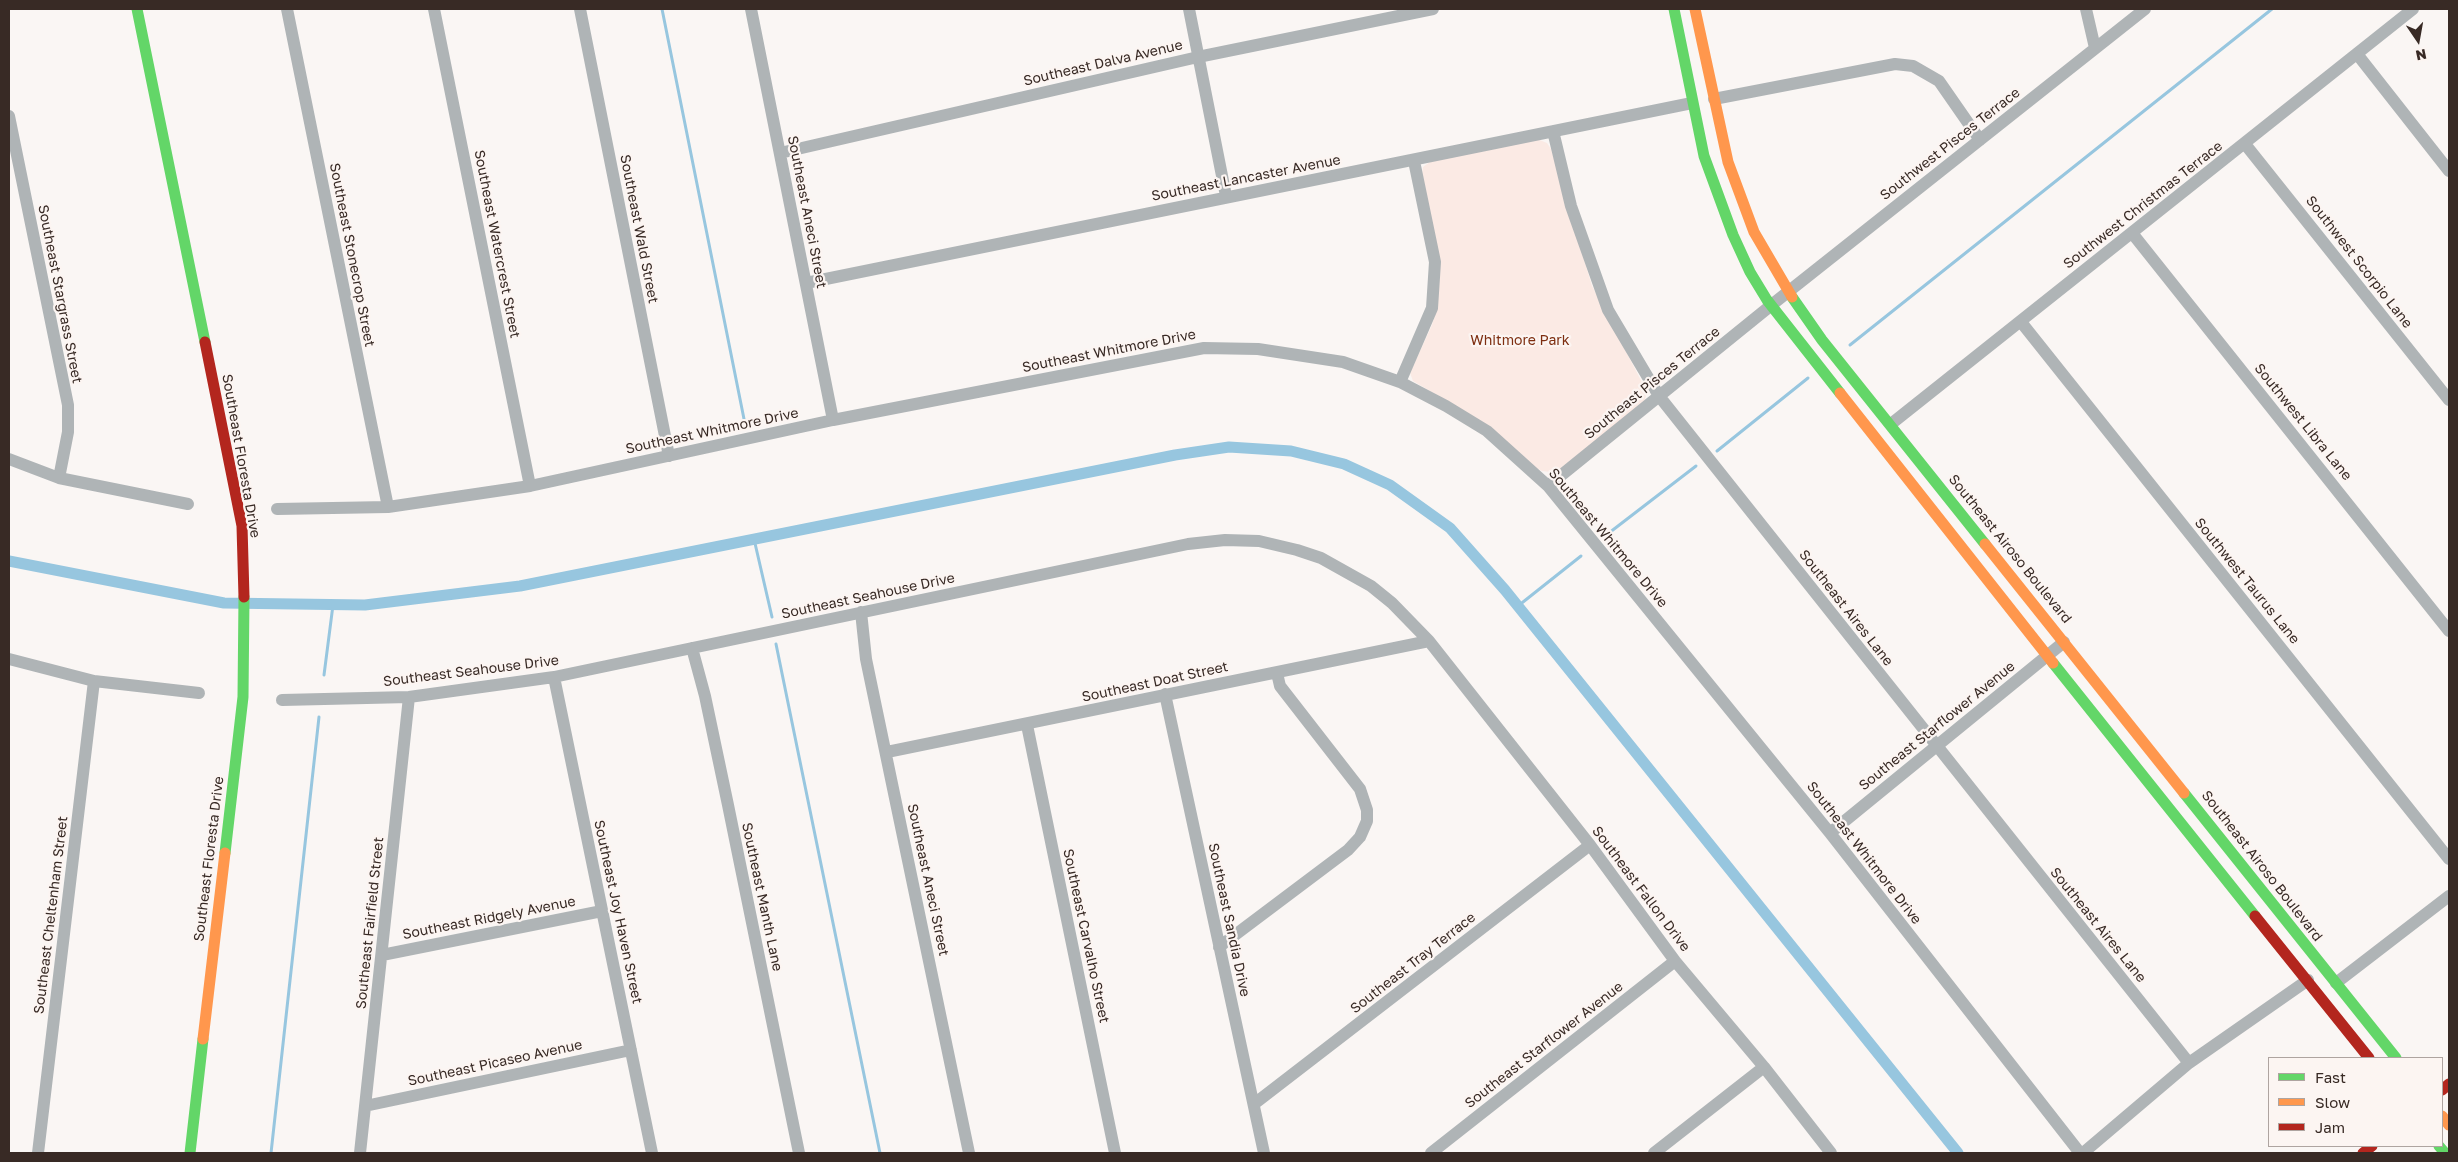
<!DOCTYPE html>
<style>
body{margin:0}
#map{position:relative;width:2458px;height:1162px;overflow:hidden;background:#faf6f4;font-family:"Golos Text",sans-serif}
canvas{display:block}
.frame{position:absolute;inset:0;border:10px solid #382a25;pointer-events:none}
.legend{position:absolute;left:2268px;top:1057px;width:175px;height:90px;box-sizing:border-box;background:#fcf5f2;border:1px solid #aea4a0;margin:0;padding:6px 9px;list-style:none;font-size:15px;color:#382a25}
.legend li{display:flex;align-items:center;gap:10px;height:25px}
.legend b{width:25px;border:1px solid #aea4a0}
.north{position:absolute;left:2393px;top:15px;width:50px;height:50px;-webkit-text-stroke:4px #fcf5f2;paint-order:stroke;rotate:168deg;font-size:14px;font-weight:700;line-height:20px;text-align:center;color:#382a25}
.north::after{content:'';display:block;margin:auto;width:18px;height:22px;background:#382a25;clip-path:polygon(50% 0,100% 100%,50% 72%,0 100%)}
</style>
<div id="map">
<canvas width="2458" height="1162"></canvas>
<div class="frame"></div>
<ul class="legend">
<li><b style="height:6px;background:#63d668"></b>Fast</li>
<li><b style="height:6px;background:#ff974d"></b>Slow</li>
<li><b style="height:6px;background:#b3261e"></b>Jam</li>
</ul>
<div class="north">N</div>
</div>
<script>
const ctx = document.querySelector('canvas').getContext('2d');
ctx.lineJoin = 'round';
function fill(path, color) { ctx.fillStyle = color; ctx.fill(path, 'evenodd'); }
const shape = rows => new Path2D(rows.map(r => 'M' + r).join(''));
function trace(path, color, width, dash) { ctx.strokeStyle = color; ctx.lineWidth = width; ctx.lineCap = dash ? 'butt' : 'round'; ctx.setLineDash(dash || []); ctx.stroke(path); }
function write(font, color, halo, rows, align = 'center') {
  ctx.font = font + ' "Golos Text",sans-serif'; ctx.lineWidth = 4.5; ctx.setLineDash([]); ctx.textBaseline = 'middle'; ctx.strokeStyle = halo; ctx.fillStyle = color; for (const [text, x, y, turn = 0] of rows) {
    ctx.save(); ctx.translate(x, y); ctx.rotate((+turn || 0) * Math.PI / 180); ctx.textAlign = isNaN(turn) ? turn : align; if (halo) ctx.strokeText(text, 0, 0); ctx.fillText(text, 0, 0); ctx.restore();
  }
}
const green = shape([
 [1537,139,1547,143,1551,149,1592,286,1647,392,1644,403,1557,471,1550,472,1542,471,1532,466,1479,420,1413,381,1410,373,1432,325,1438,304,1422,174,1423,167,1431,161]
]);
const stream = shape([
 [662,9,745,424],
 [1850,345,2272,9],
 [1717,451,1808,378],
 [1605,536,1696,466],
 [754,539,772,617],
 [1518,606,1581,556],
 [776,644,880,1153],
 [324,675,333,605],
 [271,1153,319,717]
]);
const canal = shape([
 [9,561,224,603,365,605,520,586,1175,455,1229,447,1291,451,1344,464,1390,485,1450,528,1505,590,1958,1153]
]);
const street = shape([
 [287,9,388,507],
 [434,9,530,486],
 [580,9,669,456],
 [751,9,833,420],
 [1189,9,1226,196],
 [2086,9,2095,48],
 [2357,54,2449,171],
 [1714,99,1895,64,1913,66,1939,81,1980,140],
 [9,116,68,405,68,432,59,478],
 [1553,131,1571,206,1608,310,1659,396,2189,1063],
 [2245,144,2449,400],
 [780,153,1198,57,1433,9],
 [2132,233,2449,631],
 [806,283,1692,103],
 [2021,322,2449,859],
 [1400,382,1432,308,1435,262,1414,161],
 [1891,424,2413,9],
 [9,459,59,478,188,504],
 [1548,486,1774,303,2145,9],
 [277,509,388,507,530,486,833,420,1204,348,1258,349,1343,362,1400,382,1446,406,1487,431,1548,486,1830,833,2080,1153],
 [861,612,866,659,969,1153],
 [692,648,705,696,728,805,799,1153],
 [9,659,94,681,199,693],
 [554,677,652,1153],
 [1165,694,1264,1153],
 [282,700,409,697,554,677,1188,544,1225,540,1259,541,1297,550,1321,558,1371,586,1392,603,1429,641,1590,845,1675,961,1764,1067,1831,1153],
 [1027,725,1115,1153],
 [887,752,1429,641],
 [1830,833,2064,642],
 [1219,947,1348,850,1360,837,1367,821,1367,810,1360,789,1280,686,1277,673],
 [382,955,602,911],
 [2336,983,2449,896],
 [1254,1104,1590,845],
 [365,1106,631,1050],
 [38,1153,94,681],
 [360,1153,409,697],
 [1431,1153,1675,961],
 [1654,1153,1764,1067],
 [2083,1153,2189,1063,2308,980]
]);
const fast = shape([
 [137,9,205,342],
 [1674,9,1704,156,1733,235,1750,272,1767,300,1840,393],
 [1792,297,1822,340,1985,544],
 [2053,663,2255,916],
 [2184,793,2396,1058],
 [225,853,243,697,244,597],
 [2439,1146,2445,1153],
 [190,1153,203,1039]
]);
const slow = shape([
 [1695,9,1728,162,1754,232,1792,297],
 [1840,393,2053,663],
 [1985,544,2184,793],
 [203,1039,225,853],
 [2442,1116,2449,1125]
]);
const jam = shape([
 [205,342,242,526,244,597],
 [2255,916,2369,1058],
 [2442,1090,2449,1084],
 [2363,1153,2372,1146]
]);
const streetNames = [
 ["Southeast Dalva Avenue",1103,63,-13],
 ["Southwest Pisces Terrace",1950,144,-38],
 ["Southeast Lancaster Avenue",1246,178,-11],
 ["Southwest Christmas Terrace",2143,205,-38],
 ["Southeast Aneci Street",807,212,79],
 ["Southeast Wald Street",639,229,79],
 ["Southeast Watercrest Street",497,244,79],
 ["Southeast Stonecrop Street",352,255,79],
 ["Southwest Scorpio Lane",2359,262,52],
 ["Southeast Stargrass Street",60,294,79],
 ["Southeast Whitmore Drive",1109,351,-11],
 ["Southeast Pisces Terrace",1652,383,-39],
 ["Southwest Libra Lane",2303,422,51],
 ["Southeast Whitmore Drive",712,431,-12],
 ["Southeast Floresta Drive",241,456,80],
 ["Southeast Whitmore Drive",1608,538,50],
 ["Southeast Airoso Boulevard",2010,549,51],
 ["Southwest Taurus Lane",2247,581,51],
 ["Southeast Seahouse Drive",868,596,-12],
 ["Southeast Aires Lane",1846,608,52],
 ["Southeast Seahouse Drive",471,671,-7],
 ["Southeast Doat Street",1155,682,-12],
 ["Southeast Starflower Avenue",1937,726,-39],
 ["Southeast Whitmore Drive",1864,853,52],
 ["Southeast Floresta Drive",209,859,-83],
 ["Southeast Airoso Boulevard",2262,866,52],
 ["Southeast Aneci Street",928,880,78],
 ["Southeast Fallon Drive",1641,889,53],
 ["Southeast Manth Lane",762,897,78],
 ["Southeast Joy Haven Street",618,912,78],
 ["Southeast Cheltenham Street",51,915,-83],
 ["Southeast Ridgely Avenue",489,918,-11],
 ["Southeast Sandia Drive",1229,920,78],
 ["Southeast Fairfield Street",370,923,-84],
 ["Southeast Aires Lane",2098,925,51],
 ["Southeast Carvalho Street",1086,936,78],
 ["Southeast Tray Terrace",1413,963,-38],
 ["Southeast Starflower Avenue",1544,1045,-38],
 ["Southeast Picaseo Avenue",495,1063,-12]
];
const parkNames = [
 ["Whitmore Park",1520,341]
];
fill(green, '#fbeae4');
trace(stream, '#97c6df', 3);
trace(canal, '#97c6df', 11);
trace(street, '#afb4b6', 12);
trace(fast, '#63d668', 11);
trace(slow, '#ff974d', 11);
trace(jam, '#b3261e', 11);
write('14px', '#382a25', '#fcf5f2', streetNames);
write('14px', '#7e2e10', '#fcf5f2', parkNames);
</script>
